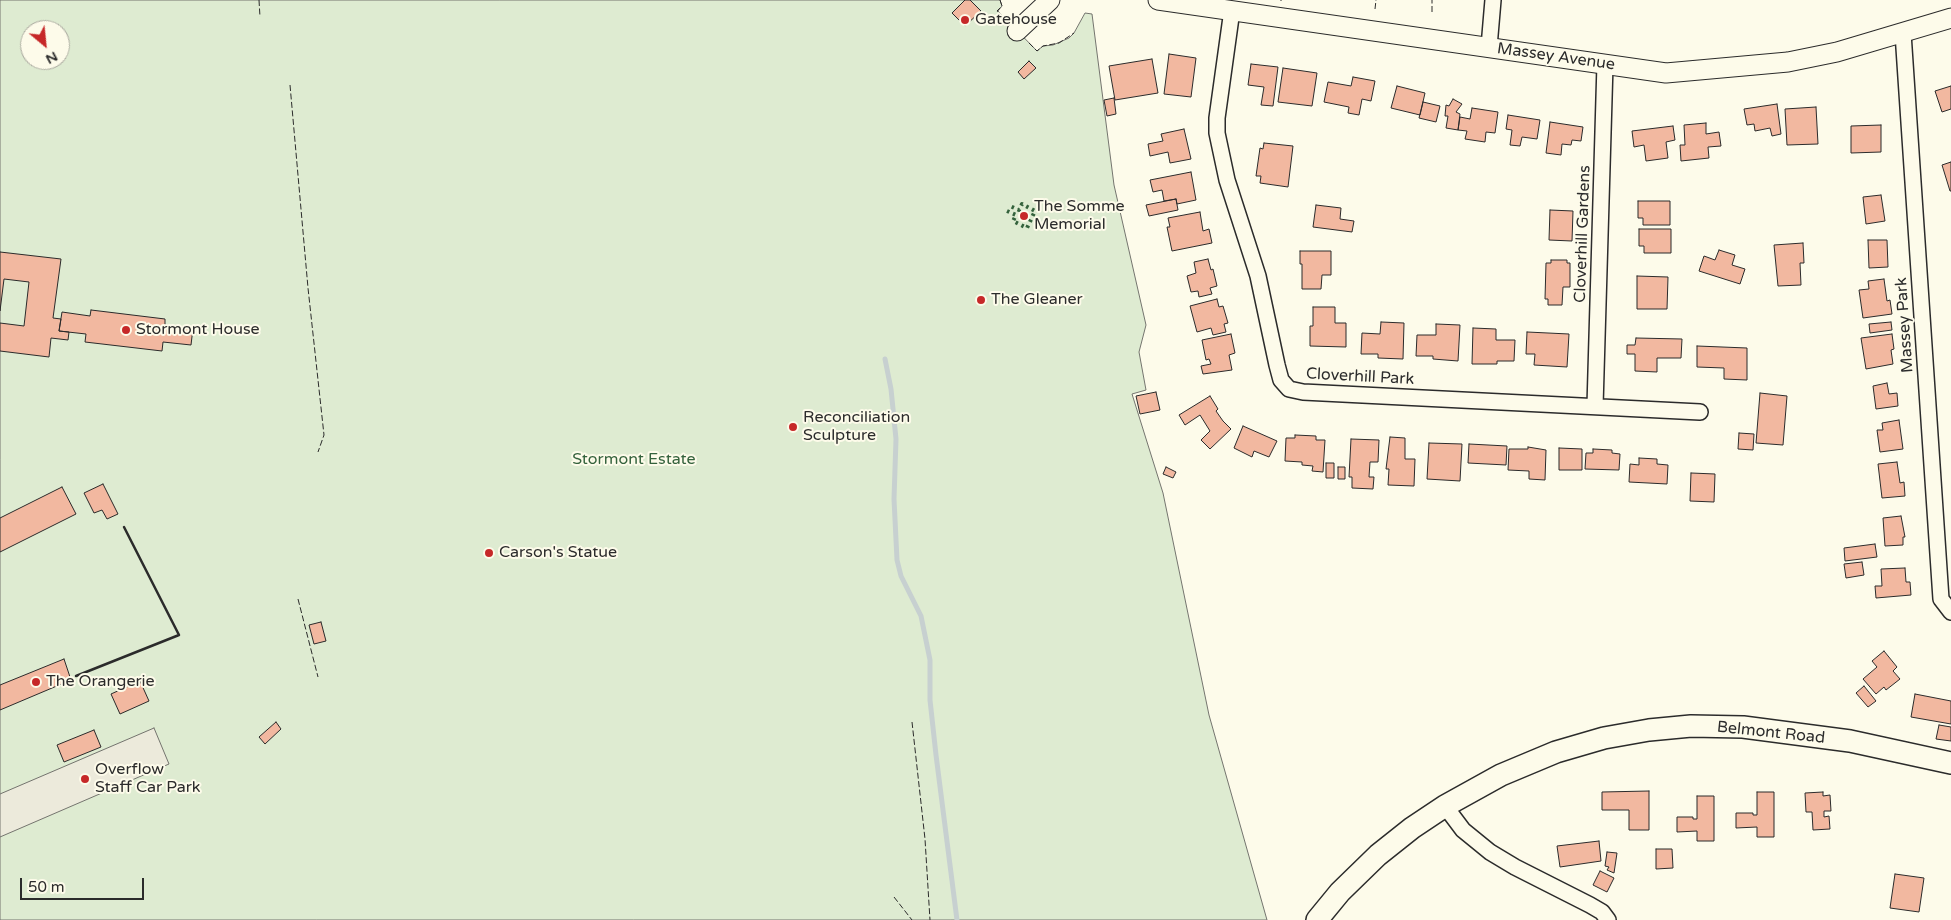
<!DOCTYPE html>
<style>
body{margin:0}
#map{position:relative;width:1951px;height:920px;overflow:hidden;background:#fdfbea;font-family:"Varela Round",sans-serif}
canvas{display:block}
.north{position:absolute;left:20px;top:20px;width:50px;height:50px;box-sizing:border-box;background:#fdfbea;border:1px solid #a9a89e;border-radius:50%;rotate:152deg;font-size:14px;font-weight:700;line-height:20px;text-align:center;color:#2b2b2b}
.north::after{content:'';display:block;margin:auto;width:18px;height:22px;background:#c62828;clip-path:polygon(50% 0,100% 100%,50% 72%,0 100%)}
.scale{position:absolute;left:20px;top:878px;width:124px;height:22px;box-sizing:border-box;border:2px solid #2b2b2b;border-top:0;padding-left:6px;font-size:15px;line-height:18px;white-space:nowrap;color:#2b2b2b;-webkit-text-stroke:4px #fdfbea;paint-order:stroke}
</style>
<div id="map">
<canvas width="1951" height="920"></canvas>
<div class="north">N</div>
<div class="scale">50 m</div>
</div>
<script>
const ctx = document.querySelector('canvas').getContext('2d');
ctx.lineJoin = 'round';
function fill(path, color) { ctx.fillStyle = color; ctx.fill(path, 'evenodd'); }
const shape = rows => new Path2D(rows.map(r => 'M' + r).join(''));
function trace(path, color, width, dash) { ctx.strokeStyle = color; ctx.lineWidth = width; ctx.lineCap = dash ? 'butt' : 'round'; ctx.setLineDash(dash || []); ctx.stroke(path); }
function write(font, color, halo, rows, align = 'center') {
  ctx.font = font + ' "Varela Round",sans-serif'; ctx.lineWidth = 4; ctx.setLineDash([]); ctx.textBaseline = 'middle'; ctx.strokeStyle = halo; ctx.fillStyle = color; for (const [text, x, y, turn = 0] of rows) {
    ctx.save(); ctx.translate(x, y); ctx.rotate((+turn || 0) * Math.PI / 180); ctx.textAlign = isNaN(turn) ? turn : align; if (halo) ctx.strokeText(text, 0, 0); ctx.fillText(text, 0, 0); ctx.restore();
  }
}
const green = shape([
 [0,0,1000,0,1002,6,998,11,1037,51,1043,46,1053,45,1069,38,1074,33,1085,13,1092,14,1114,185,1146,325,1139,352,1146,390,1132,394,1163,493,1209,715,1267,920,0,920,0,0],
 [30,30,60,30,60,60,30,60,30,30]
]);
const parking = shape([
 [154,728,169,764,0,837,0,794,154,728]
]);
const stream = shape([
 [885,359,891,389,896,439,894,499,897,560,901,576,921,616,930,660,930,700,936,755,957,920]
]);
const building = shape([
 [965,0,970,0,981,11,965,26,952,13,965,0],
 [1169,54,1196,58,1191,97,1164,94,1169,54],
 [1152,59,1158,93,1115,100,1109,66,1152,59],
 [1029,61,1036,68,1024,79,1018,72,1029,61],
 [1251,64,1278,67,1273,106,1261,105,1264,87,1248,85,1251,64],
 [1283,68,1317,73,1312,106,1278,102,1283,68],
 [1353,77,1375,81,1371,101,1362,99,1359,115,1348,113,1349,107,1324,102,1328,82,1351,86,1353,77],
 [1397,86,1425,93,1420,115,1391,108,1397,86],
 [1951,86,1951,109,1942,112,1935,91,1951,86],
 [1114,98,1116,114,1107,116,1104,100,1114,98],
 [1453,99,1462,104,1456,112,1460,114,1458,130,1446,128,1448,116,1445,116,1446,105,1449,106,1453,99],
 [1423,102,1440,106,1436,122,1419,118,1423,102],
 [1777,104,1781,134,1772,136,1770,128,1755,131,1754,124,1747,125,1744,109,1777,104],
 [1816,107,1818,144,1787,145,1785,109,1816,107],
 [1472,108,1498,112,1495,133,1486,132,1485,142,1465,139,1467,131,1458,130,1460,117,1470,119,1472,108],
 [1508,115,1540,120,1537,139,1522,137,1520,146,1510,145,1512,130,1506,129,1508,115],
 [1550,122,1583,127,1581,141,1572,140,1571,145,1562,144,1561,155,1546,153,1550,122],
 [1706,123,1706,134,1719,132,1721,146,1708,147,1709,158,1681,161,1680,145,1685,145,1684,125,1706,123],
 [1881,125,1881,152,1851,153,1851,126,1881,125],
 [1673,126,1675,140,1666,142,1668,158,1646,161,1644,145,1634,147,1632,131,1673,126],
 [1184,129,1191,159,1170,163,1168,152,1150,156,1148,144,1163,141,1161,134,1184,129],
 [1264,143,1293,146,1288,187,1260,183,1261,176,1256,176,1260,148,1263,149,1264,143],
 [1951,162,1951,191,1950,191,1942,165,1951,162],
 [1191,172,1196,200,1177,204,1176,199,1164,201,1162,190,1153,192,1150,180,1191,172],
 [1881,195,1885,221,1866,224,1863,197,1881,195],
 [1176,199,1178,210,1149,216,1146,205,1176,199],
 [1638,201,1670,201,1670,225,1643,225,1643,218,1638,218,1638,201],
 [1316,205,1341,208,1340,219,1354,221,1352,232,1313,227,1316,205],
 [1550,210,1573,211,1572,241,1549,240,1550,210],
 [1200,212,1203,231,1209,229,1212,243,1172,251,1167,227,1170,227,1168,218,1200,212],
 [1639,229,1671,229,1671,253,1644,253,1644,246,1639,246,1639,229],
 [1868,240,1887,240,1888,267,1869,268,1868,240],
 [1803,243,1804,263,1800,263,1801,285,1778,286,1774,245,1803,243],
 [1719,250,1735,255,1732,265,1745,269,1740,284,1699,271,1704,256,1715,260,1719,250],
 [1300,251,1331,251,1331,275,1322,275,1321,289,1302,289,1302,264,1300,264,1300,251],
 [0,252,61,259,53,318,61,319,59,331,69,332,68,340,51,338,49,357,0,351,0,323,24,326,29,282,4,279,0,311,0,252],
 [1208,259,1211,270,1213,269,1217,286,1210,288,1212,294,1199,297,1198,291,1191,292,1187,276,1196,273,1194,262,1208,259],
 [1551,260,1567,260,1567,263,1570,263,1570,287,1563,287,1562,305,1548,305,1548,299,1545,299,1546,263,1551,263,1551,260],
 [1637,276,1668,277,1667,309,1637,309,1637,276],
 [1884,279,1887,301,1890,300,1892,314,1863,318,1859,290,1869,289,1868,281,1884,279],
 [1217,299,1219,307,1223,306,1228,323,1224,324,1226,332,1213,335,1211,328,1197,332,1190,306,1217,299],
 [1313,307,1335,307,1335,323,1346,323,1346,347,1310,346,1310,326,1313,326,1313,307],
 [91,310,165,319,165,325,193,328,191,345,163,342,162,351,85,342,86,334,59,331,62,312,90,316,91,310],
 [1381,322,1404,323,1403,359,1378,358,1378,354,1361,354,1362,333,1380,334,1381,322],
 [1891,322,1892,330,1870,333,1869,324,1891,322],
 [1436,324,1460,325,1458,361,1433,359,1433,356,1416,356,1417,335,1436,335,1436,324],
 [1473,328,1496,329,1496,340,1515,340,1514,361,1497,361,1497,364,1472,364,1473,328],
 [1527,332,1569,334,1567,367,1534,365,1535,354,1526,354,1527,332],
 [1231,334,1235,353,1229,355,1232,370,1203,374,1201,366,1211,364,1209,359,1206,360,1202,340,1231,334],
 [1892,334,1894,349,1891,350,1893,364,1866,369,1861,338,1892,334],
 [1636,338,1682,339,1681,358,1657,358,1657,372,1635,371,1635,354,1627,354,1627,345,1635,345,1636,338],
 [1697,346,1747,348,1747,380,1724,379,1724,368,1697,367,1697,346],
 [1887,383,1889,394,1897,393,1898,406,1876,409,1873,386,1887,383],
 [1156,392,1160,410,1140,414,1136,396,1156,392],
 [1760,393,1787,396,1783,445,1756,443,1760,393],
 [1210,396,1218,409,1216,411,1223,421,1231,429,1210,449,1201,440,1210,431,1200,415,1185,425,1179,415,1210,396],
 [1899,420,1903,449,1880,452,1877,430,1883,430,1882,423,1899,420],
 [1243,426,1277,441,1269,457,1254,451,1252,457,1234,448,1243,426],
 [1739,433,1754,434,1753,450,1738,449,1739,433],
 [1295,435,1316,436,1316,440,1325,440,1323,472,1312,471,1313,466,1302,465,1302,462,1285,461,1286,438,1295,438,1295,435],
 [1390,437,1405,438,1405,459,1415,459,1414,486,1388,485,1389,469,1386,469,1390,437],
 [1351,439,1379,440,1378,462,1370,462,1369,477,1374,477,1373,489,1352,488,1352,477,1349,477,1351,439],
 [1429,443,1462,444,1460,481,1427,479,1429,443],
 [1469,444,1507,446,1506,465,1468,463,1469,444],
 [1528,447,1546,450,1545,480,1529,479,1529,471,1508,470,1509,449,1528,449,1528,447],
 [1559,448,1582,449,1582,470,1559,470,1559,448],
 [1593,449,1612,450,1612,453,1620,454,1619,470,1585,469,1586,453,1593,453,1593,449],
 [1639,458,1657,459,1657,464,1668,465,1667,484,1629,482,1630,464,1639,465,1639,458],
 [1897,462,1900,483,1904,482,1905,496,1882,498,1878,464,1897,462],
 [1326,463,1334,463,1334,478,1326,478,1326,463],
 [1166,467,1176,472,1173,478,1163,474,1166,467],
 [1338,467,1345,467,1345,479,1338,479,1338,467],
 [1691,473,1715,474,1714,502,1690,501,1691,473],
 [103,484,118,514,107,519,102,510,94,513,84,493,103,484],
 [62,487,76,514,0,552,0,518,62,487],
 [1901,516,1905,537,1903,537,1903,545,1885,546,1883,518,1901,516],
 [1875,544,1877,557,1845,561,1844,548,1875,544],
 [1862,562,1864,575,1846,578,1844,564,1862,562],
 [1905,568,1906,582,1910,582,1911,595,1876,598,1875,586,1882,586,1881,569,1905,568],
 [321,622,326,641,314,644,309,625,321,622],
 [1884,651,1897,667,1893,671,1900,679,1886,690,1884,687,1876,694,1863,679,1877,667,1872,661,1884,651],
 [64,659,71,680,0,710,0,685,64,659],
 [140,681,149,701,120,714,111,694,140,681],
 [1864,686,1876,701,1868,707,1856,693,1864,686],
 [1915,694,1951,701,1951,724,1911,717,1915,694],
 [276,722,281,729,265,744,259,737,276,722],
 [1939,725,1951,727,1951,741,1936,739,1939,725],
 [94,730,101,747,64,762,57,745,94,730],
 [1649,791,1649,830,1629,830,1629,810,1602,810,1602,792,1649,791],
 [1757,792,1774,792,1774,837,1757,837,1757,827,1736,828,1736,813,1753,813,1753,815,1757,815,1757,792],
 [1823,792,1823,796,1830,795,1831,811,1824,811,1824,817,1829,816,1830,829,1813,830,1812,812,1806,812,1805,793,1823,792],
 [1697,796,1714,796,1714,841,1697,841,1697,831,1677,832,1677,817,1693,817,1693,819,1697,819,1697,796],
 [1599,841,1601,861,1560,867,1557,846,1599,841],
 [1656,849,1672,849,1673,868,1656,869,1656,849],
 [1607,852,1617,853,1614,873,1607,870,1609,867,1605,866,1607,852],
 [1600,871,1614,878,1607,892,1593,885,1600,871],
 [1895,874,1924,878,1919,912,1890,908,1895,874]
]);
const minor = shape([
 [1232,10,1217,118,1217,133,1227,180,1258,276,1277,365,1281,380,1289,389,1303,392,1700,412],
 [1903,33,1941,599,1951,612],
 [1489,47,1493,0],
 [1595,406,1605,64],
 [1445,806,1463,830,1490,852,1515,867,1590,905,1602,912,1608,920]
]);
const tertiary = shape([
 [1158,0,1666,73,1788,62,1837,52,1951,18],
 [1017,31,1050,0]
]);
const secondary = shape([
 [1317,920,1340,892,1378,855,1412,828,1445,806,1501,775,1556,752,1604,738,1649,730,1691,726,1743,727,1850,741,1951,763]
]);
const hedge = shape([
 [1007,211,1016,215,1013,221,1027,228,1035,211,1022,204,1019,210,1010,206]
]);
const fence = shape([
 [259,0,260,17],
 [1000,0,1002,6,997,11,1006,21],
 [1281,1,1281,0],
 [1375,9,1376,0],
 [1432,12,1432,0],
 [1029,43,1037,51,1043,46,1059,43,1074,33],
 [290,85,308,288,324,435,318,452],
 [298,599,318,677],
 [912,722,925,839,930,920],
 [894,897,912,920]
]);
const wall = shape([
 [76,676,179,635,124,527]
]);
const markers = [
 [965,20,5,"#c62828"],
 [1024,216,5,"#c62828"],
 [981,300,5,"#c62828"],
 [126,330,5,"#c62828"],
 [793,427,5,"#c62828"],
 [489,553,5,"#c62828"],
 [36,682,5,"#c62828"],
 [85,779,5,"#c62828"]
];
const poiNames = [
 ["Gatehouse",975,20],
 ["The Somme",1034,207],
 ["Memorial",1034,225],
 ["The Gleaner",991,300],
 ["Stormont House",136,330],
 ["Reconciliation",803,418],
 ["Sculpture",803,436],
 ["Carson's Statue",499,553],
 ["The Orangerie",46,682],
 ["Overflow",95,770],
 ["Staff Car Park",95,788]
];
const streetNames = [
 ["Massey Avenue",1556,57,8],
 ["Cloverhill Gardens",1583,234,-88],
 ["Massey Park",1905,325,-94],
 ["Cloverhill Park",1360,377,3],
 ["Belmont Road",1771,733,6]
];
const parkNames = [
 ["Stormont Estate",634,460]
];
fill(green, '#deebd1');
trace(green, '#74746e', 1);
fill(parking, '#eceadb');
trace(parking, '#74746e', 1);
trace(stream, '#c7d0d0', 5);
fill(building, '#f2b8a0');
trace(building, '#2b2b2b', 1);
trace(minor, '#2b2b2b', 18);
trace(tertiary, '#2b2b2b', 21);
trace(secondary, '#2b2b2b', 24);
trace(minor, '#fdfbea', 15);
trace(tertiary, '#fdfbea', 19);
trace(secondary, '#fdfbea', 21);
trace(hedge, '#34623c', 4, [2.5, 4]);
trace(fence, '#2b2b2b', 1, [6, 2.5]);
trace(wall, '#2b2b2b', 2.5);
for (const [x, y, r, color] of markers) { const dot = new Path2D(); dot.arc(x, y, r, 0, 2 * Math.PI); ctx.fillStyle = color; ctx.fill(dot); trace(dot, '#fdfbea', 2); }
write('16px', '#2b2b2b', '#fdfbea', poiNames, 'left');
write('16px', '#2b2b2b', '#fdfbea', streetNames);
write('16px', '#34623c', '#fdfbea', parkNames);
</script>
